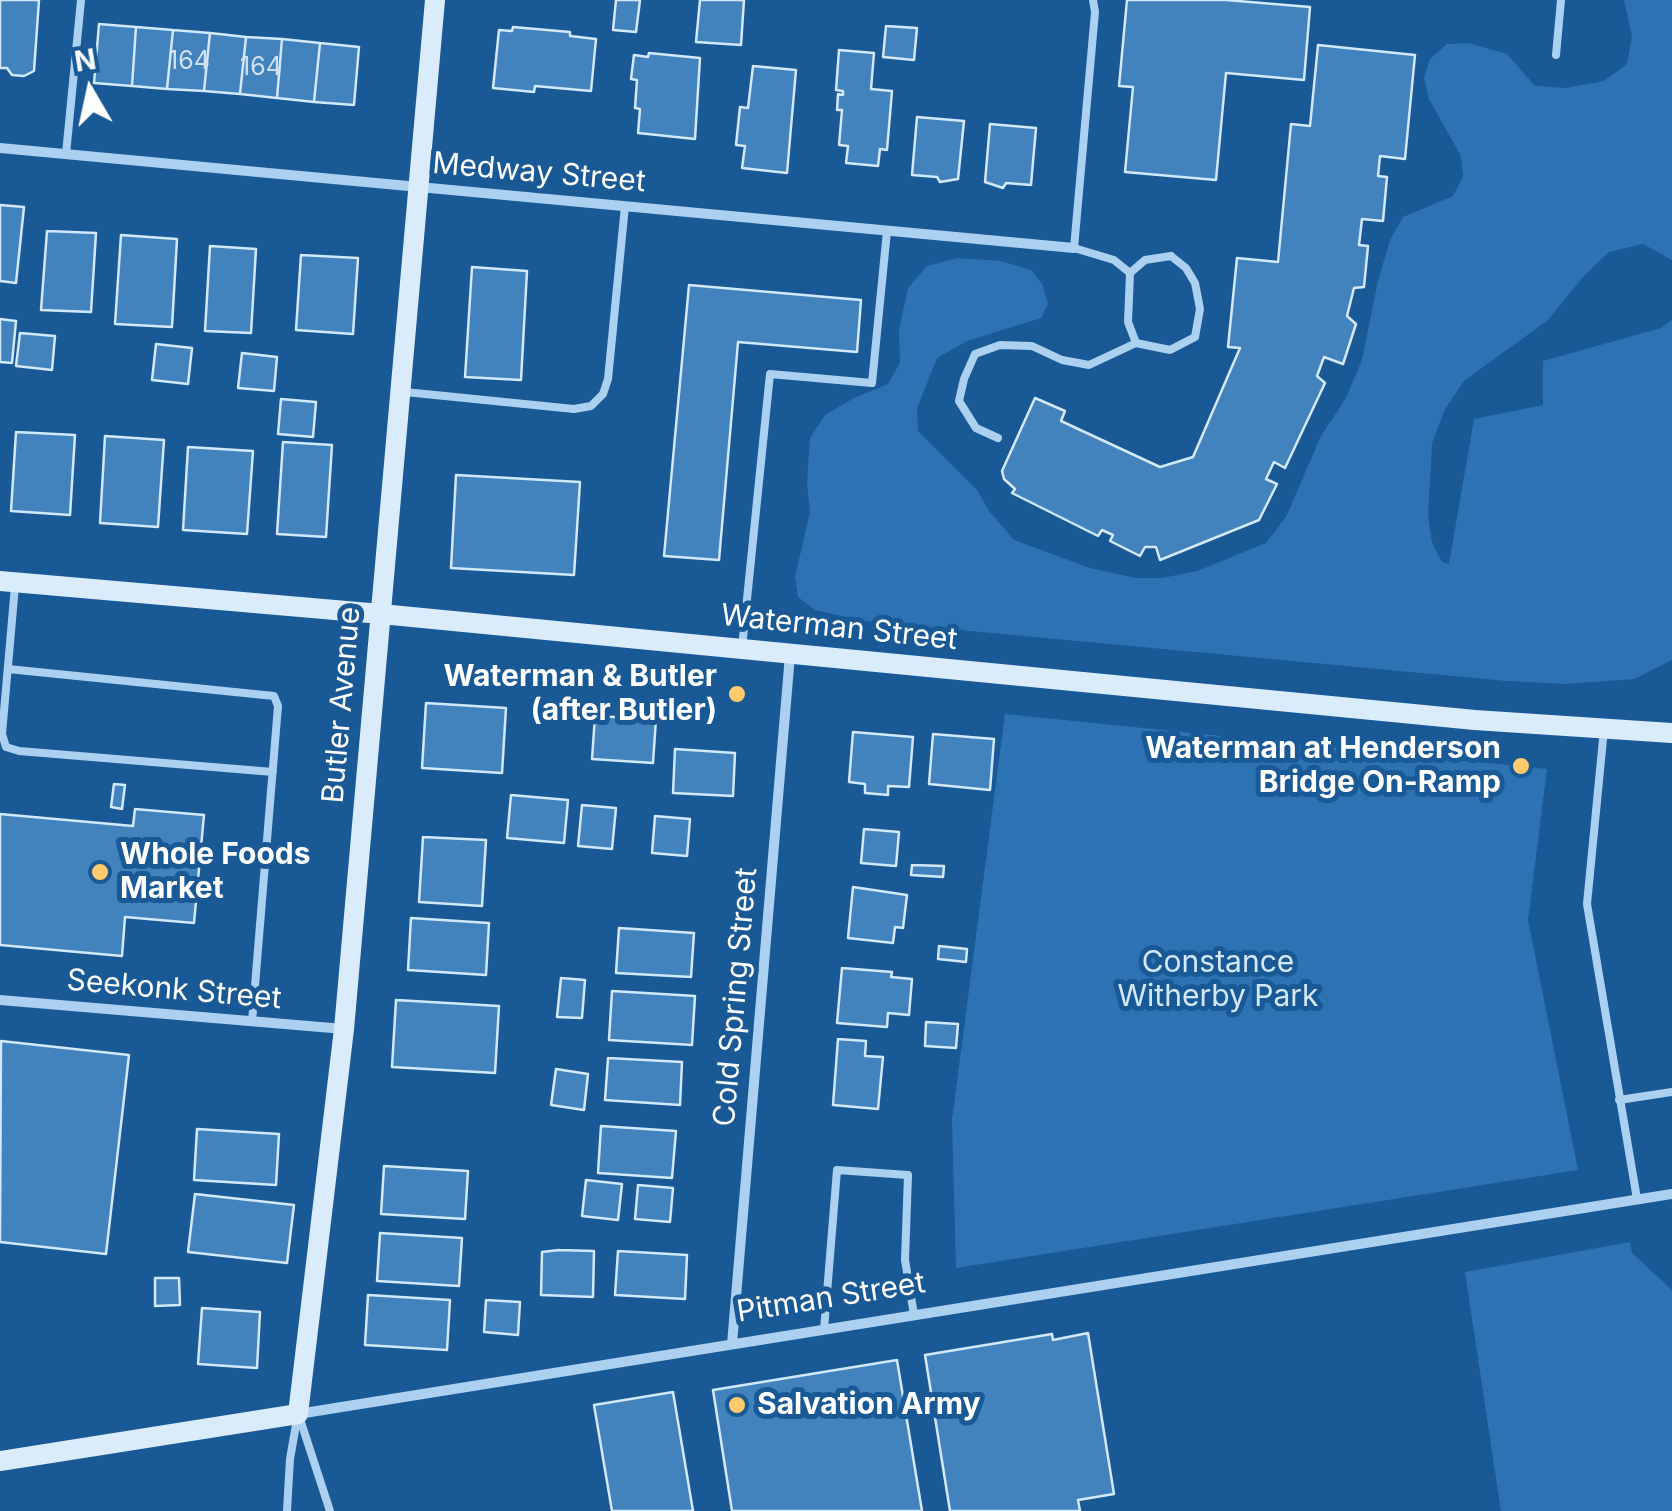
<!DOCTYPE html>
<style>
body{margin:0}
#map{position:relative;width:1672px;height:1511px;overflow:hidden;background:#195996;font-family:Inter,sans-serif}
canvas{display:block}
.north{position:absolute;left:40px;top:40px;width:100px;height:100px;-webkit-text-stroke:8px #195996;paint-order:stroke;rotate:351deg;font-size:28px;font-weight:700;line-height:40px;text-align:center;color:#fff}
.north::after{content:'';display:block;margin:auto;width:35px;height:45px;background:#fff;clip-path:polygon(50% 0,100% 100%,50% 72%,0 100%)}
</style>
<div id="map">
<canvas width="1672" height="1511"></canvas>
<div class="north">N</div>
</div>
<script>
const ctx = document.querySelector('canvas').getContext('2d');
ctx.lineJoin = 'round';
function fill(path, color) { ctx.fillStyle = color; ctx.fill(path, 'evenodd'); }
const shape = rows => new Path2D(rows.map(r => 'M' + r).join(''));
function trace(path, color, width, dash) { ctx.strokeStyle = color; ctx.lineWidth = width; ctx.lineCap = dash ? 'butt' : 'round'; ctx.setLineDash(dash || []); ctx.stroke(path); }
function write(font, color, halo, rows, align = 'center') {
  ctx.font = font + ' Inter,sans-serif'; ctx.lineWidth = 10; ctx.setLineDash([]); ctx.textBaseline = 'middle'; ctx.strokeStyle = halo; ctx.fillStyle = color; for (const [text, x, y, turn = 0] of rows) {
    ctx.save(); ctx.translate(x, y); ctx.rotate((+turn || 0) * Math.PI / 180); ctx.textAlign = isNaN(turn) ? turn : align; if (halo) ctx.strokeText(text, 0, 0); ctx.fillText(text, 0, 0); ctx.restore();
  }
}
const green = shape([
 [1624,0,1672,0,1672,260,1643,244,1609,252,1583,277,1548,320,1464,381,1445,409,1432,443,1428,515,1432,543,1442,562,1449,564,1474,419,1543,405,1543,361,1661,328,1672,320,1672,660,1634,679,1565,684,1507,681,863,621,815,610,798,597,795,577,810,512,807,483,810,438,825,415,854,398,888,384,900,363,899,330,908,288,927,266,957,258,1000,261,1031,270,1042,284,1048,304,1041,318,967,341,937,358,917,408,918,431,977,490,989,511,1014,540,1090,568,1136,578,1162,578,1197,571,1266,543,1286,517,1321,436,1346,398,1362,360,1378,281,1390,240,1403,217,1453,196,1463,176,1461,156,1429,99,1424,78,1430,59,1447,44,1469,43,1507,54,1535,86,1566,88,1604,81,1627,64,1632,36],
 [1005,714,1547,769,1528,920,1578,1170,956,1268,952,1120],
 [1630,1242,1632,1253,1672,1290,1672,1511,1501,1511,1465,1272]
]);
const building = shape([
 [0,0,39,0,34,71,24,76,12,75,7,68,0,68,0,0],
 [616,0,640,0,636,32,613,30,616,0],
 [700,0,744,0,741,45,696,42,700,0],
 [1127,0,1226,0,1310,7,1304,80,1226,73,1216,180,1125,172,1133,87,1119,86,1127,0],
 [99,24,136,27,132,86,94,83,99,24],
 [886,26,917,28,914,60,883,57,886,26],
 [136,27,173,30,167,89,132,86,136,27],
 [513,27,570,32,570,36,596,39,591,91,535,86,534,92,493,88,499,30,512,31,513,27],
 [173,30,210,33,204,91,167,89,173,30],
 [210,33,246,37,240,94,204,91,210,33],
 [246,37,282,39,277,98,240,94,246,37],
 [282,39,320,43,314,102,277,98,282,39],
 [320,43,359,47,354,105,314,102,320,43],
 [1318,45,1415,55,1405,159,1380,156,1378,176,1387,177,1383,221,1362,219,1359,245,1368,246,1364,287,1354,288,1347,316,1356,324,1343,364,1324,357,1317,376,1325,383,1285,468,1274,462,1266,479,1277,484,1259,520,1160,560,1156,547,1145,547,1140,556,1110,541,1113,535,1102,530,1098,536,1012,493,1015,489,1004,479,1002,471,1035,398,1065,411,1061,421,1160,467,1193,457,1240,348,1228,347,1237,258,1278,262,1291,124,1310,126,1318,45],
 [839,50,874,53,871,89,892,91,887,150,880,149,878,166,846,163,848,146,839,145,842,110,837,110,838,94,843,95,843,91,836,90,839,50],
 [649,53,700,58,695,139,638,133,640,109,635,108,637,80,631,79,634,55,648,57,649,53],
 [753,66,796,70,787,173,742,168,745,146,736,145,740,107,748,108,753,66],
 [917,117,964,121,958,179,940,182,937,177,912,175,917,117],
 [990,124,1036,128,1031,185,1006,183,1003,188,985,182,990,124],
 [0,205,24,207,16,283,0,281,0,205],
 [47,231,96,233,91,312,41,310,47,231],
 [121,235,177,239,172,327,115,324,121,235],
 [210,246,256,249,251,333,205,331,210,246],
 [301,255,358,258,353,334,296,330,301,255],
 [472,267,527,271,521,380,465,377,472,267],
 [689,285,861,300,857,352,738,342,719,560,664,556,689,285],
 [0,319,16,321,12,363,0,362,0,319],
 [20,333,55,336,52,370,16,366,20,333],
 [156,344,192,348,188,384,152,380,156,344],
 [242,353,277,357,274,391,238,388,242,353],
 [281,399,316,402,313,437,278,434,281,399],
 [16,432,75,435,70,515,11,511,16,432],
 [105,436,164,440,158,527,100,523,105,436],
 [283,442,332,445,326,537,277,534,283,442],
 [188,447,253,451,247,534,183,530,188,447],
 [456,475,580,482,574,575,451,568,456,475],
 [426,703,506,708,502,773,422,768,426,703],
 [595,716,656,719,653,763,592,759,595,716],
 [853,732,913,737,909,787,888,786,888,795,865,793,865,784,849,782,853,732],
 [933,734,994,739,990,790,929,784,933,734],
 [675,749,735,753,733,796,673,793,675,749],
 [114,784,125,785,122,809,111,807,114,784],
 [511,795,568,800,564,843,507,838,511,795],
 [582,805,616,808,612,849,578,846,582,805],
 [135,809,204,815,194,923,125,917,122,956,0,945,0,814,133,826,135,809],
 [655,816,690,819,687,856,652,853,655,816],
 [864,829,899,832,896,866,861,863,864,829],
 [423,837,486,840,482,906,419,902,423,837],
 [912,865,944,866,943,877,911,875,912,865],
 [853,887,907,895,903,928,895,927,893,943,848,938,853,887],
 [411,918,489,923,486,975,408,970,411,918],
 [619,928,694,933,691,977,616,973,619,928],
 [939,946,967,949,966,962,938,959,939,946],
 [842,968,892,972,891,977,912,979,909,1015,888,1013,887,1027,837,1023,842,968],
 [561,978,585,980,582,1018,557,1017,561,978],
 [612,991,695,996,692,1045,609,1040,612,991],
 [396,1000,499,1006,495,1073,392,1067,396,1000],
 [926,1022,958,1024,956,1048,925,1046,926,1022],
 [838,1039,866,1041,865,1056,883,1057,878,1109,833,1105,838,1039],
 [1,1041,129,1055,106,1254,0,1242,1,1041],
 [608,1058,682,1062,680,1105,605,1100,608,1058],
 [556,1069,588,1074,584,1110,551,1105,556,1069],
 [601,1126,676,1131,672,1178,598,1173,601,1126],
 [197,1129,279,1134,276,1185,194,1180,197,1129],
 [384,1166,468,1171,465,1219,381,1214,384,1166],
 [586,1180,622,1184,618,1220,582,1216,586,1180],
 [638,1185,673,1188,670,1222,635,1219,638,1185],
 [195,1194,294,1205,287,1263,188,1252,195,1194],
 [380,1233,462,1238,459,1286,377,1281,380,1233],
 [559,1250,594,1251,593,1297,541,1295,542,1252,559,1250],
 [618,1251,687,1255,685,1299,615,1295,618,1251],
 [155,1278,179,1278,180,1305,155,1306,155,1278],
 [368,1295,450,1300,447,1350,365,1345,368,1295],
 [486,1300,520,1302,518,1335,484,1332,486,1300],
 [202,1308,260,1312,257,1368,198,1364,202,1308],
 [1088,1333,1114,1494,1078,1500,1080,1511,950,1511,925,1355,1052,1334,1053,1340,1088,1333],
 [897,1360,922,1511,732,1511,713,1390,897,1360],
 [673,1392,693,1511,612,1511,594,1405,673,1392]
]);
const lane = shape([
 [1093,0,1095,12,1074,248,1114,260,1130,273],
 [1556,55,1561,0],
 [66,154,81,0],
 [1171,256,1186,268,1195,283,1200,309,1195,337,1170,350,1136,343,1128,322,1130,273,1145,260,1171,256],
 [405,392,574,409,591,406,603,394,608,379,625,206],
 [998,438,976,428,959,401,964,379,975,354,1000,345,1032,346,1062,360,1089,365,1136,343],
 [15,586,2,734,6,747,19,751,273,772],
 [742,648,770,374,872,383,887,231],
 [8,669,274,696,278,706,252,1022],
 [1604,729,1587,904,1637,1199],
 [1619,1100,1672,1092],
 [824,1330,837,1170,908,1175,905,1260,914,1315],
 [299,1416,330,1511],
 [287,1511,290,1459,297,1419]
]);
const street = shape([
 [0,148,1074,248],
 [0,1000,344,1029],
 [732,1344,790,655],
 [298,1414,1672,1194]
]);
const secondary = shape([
 [0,581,381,614,1475,720,1672,733],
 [0,1461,298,1414,344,1029,435,0]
]);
const markers = [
 [737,694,10,"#ffca6b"],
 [1521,766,10,"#ffca6b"],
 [100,872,10,"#ffca6b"],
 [737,1405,10,"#ffca6b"]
];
const numberNames = [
 ["164",189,61],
 ["164",261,67]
];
const streetNames = [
 ["Medway Street",539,173,5],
 ["Waterman Street",839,628,6],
 ["Butler Avenue",342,705,-85],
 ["Seekonk Street",174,990,5],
 ["Cold Spring Street",736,997,-85],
 ["Pitman Street",831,1298,-9]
];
const poiNames = [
 ["Waterman & Butler",717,677],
 ["(after Butler)",717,711],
 ["Waterman at Henderson",1501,749],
 ["Bridge On-Ramp",1501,783],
 ["Whole Foods",120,855,"left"],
 ["Market",120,889,"left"],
 ["Salvation Army",757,1405,"left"]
];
const parkNames = [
 ["Constance",1218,963],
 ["Witherby Park",1218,997]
];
fill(green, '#2d73b4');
fill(building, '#4282bd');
trace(building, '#d3e8fb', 2.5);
trace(lane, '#acd0f0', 8);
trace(street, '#acd0f0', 10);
trace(secondary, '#daebfb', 20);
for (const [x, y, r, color] of markers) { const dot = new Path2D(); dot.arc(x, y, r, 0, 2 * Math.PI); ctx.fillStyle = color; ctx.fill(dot); trace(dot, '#195996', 4); }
write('25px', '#d0e0ee', null, numberNames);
write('30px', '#fff', '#195996', streetNames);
write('bold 30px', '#fff', '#195996', poiNames, 'right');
write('30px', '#d3e8fb', '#195996', parkNames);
</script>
